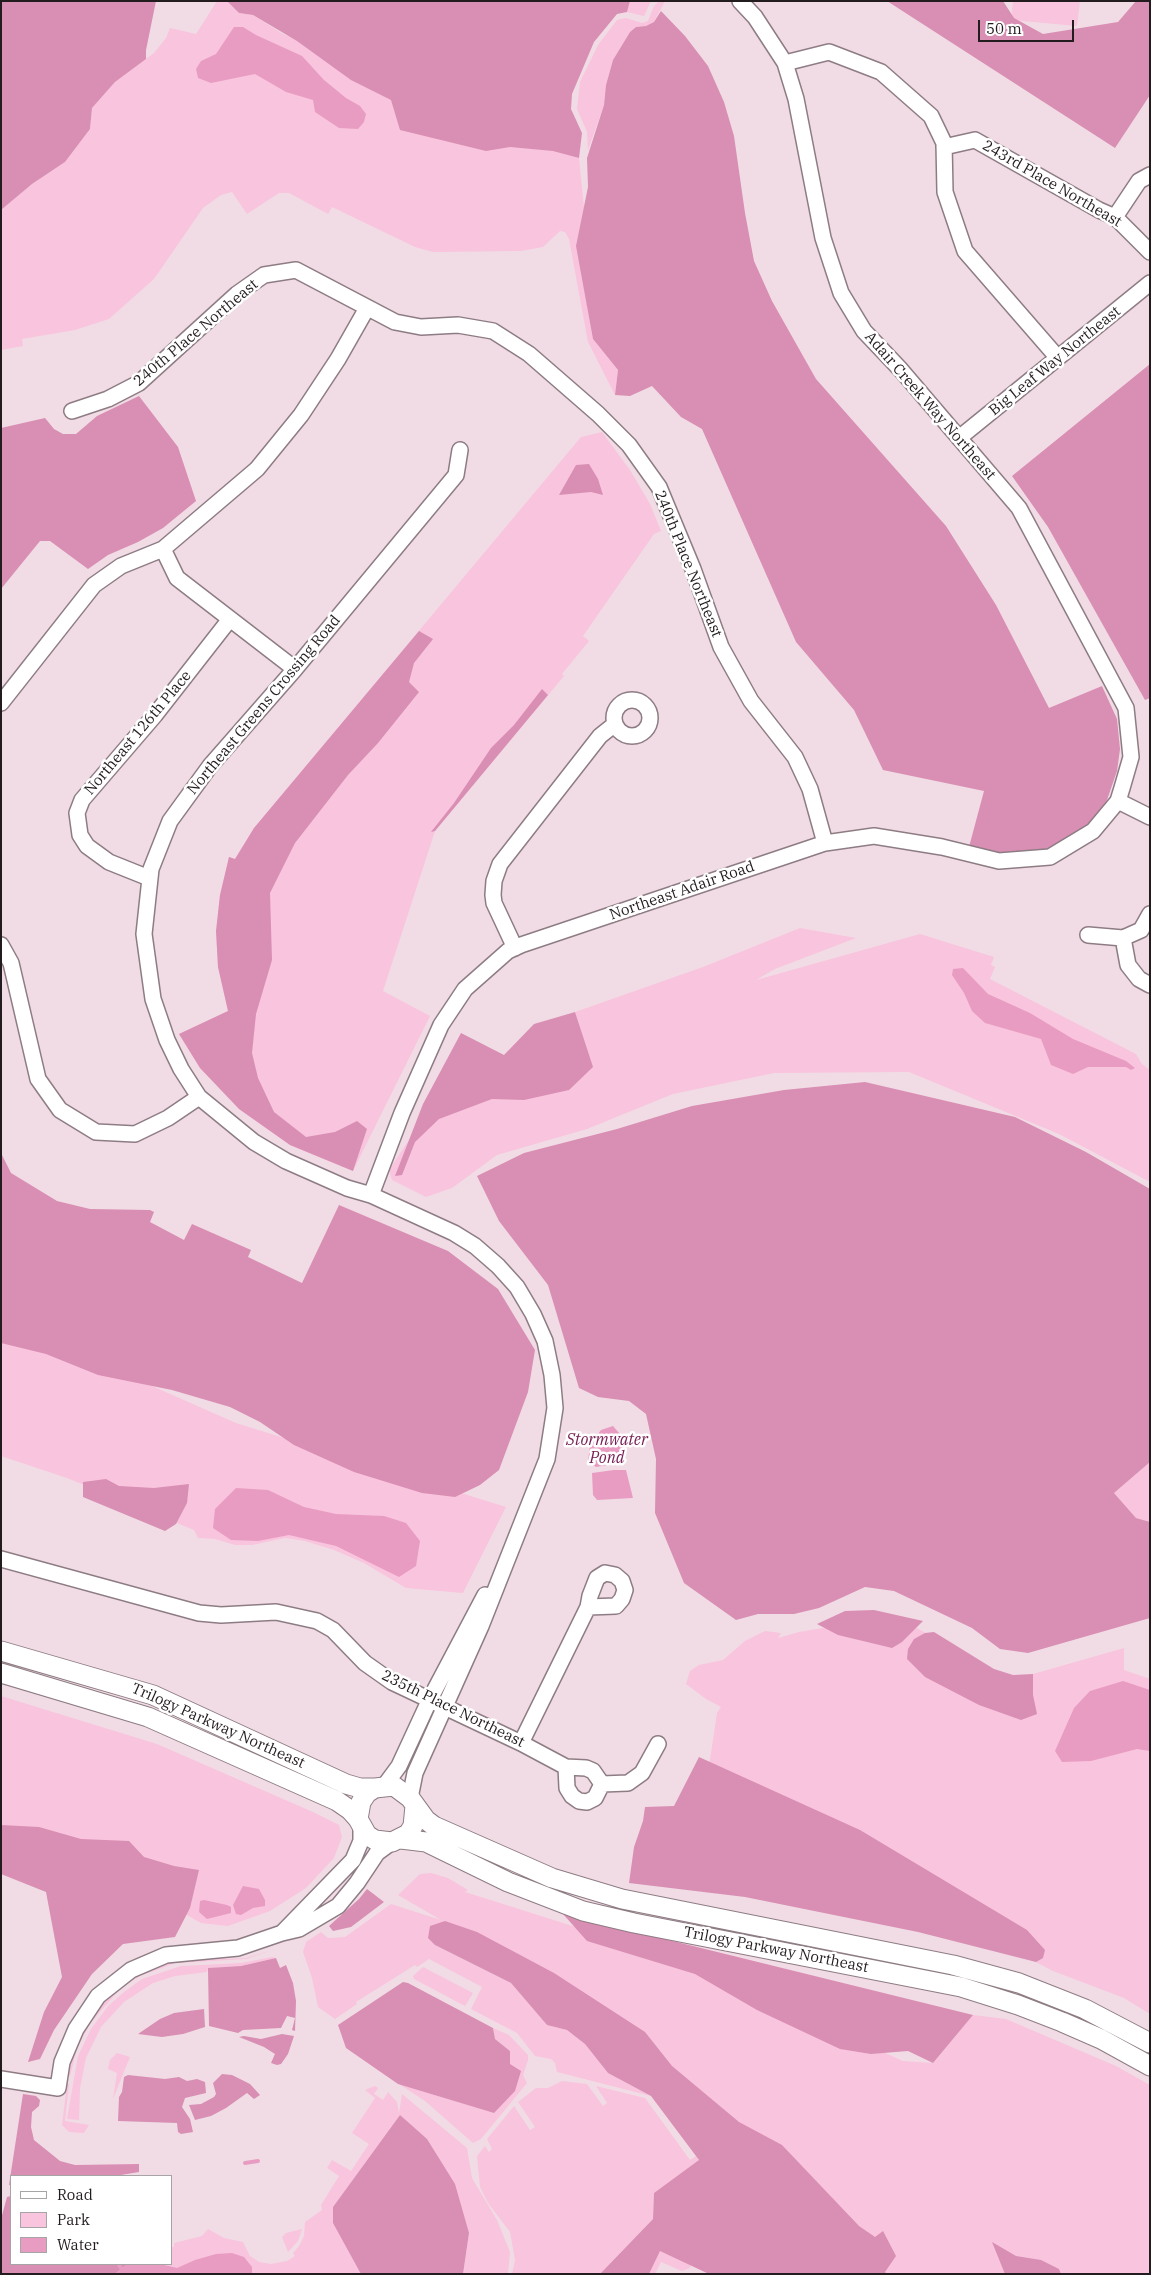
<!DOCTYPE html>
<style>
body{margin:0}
#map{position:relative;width:1151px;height:2275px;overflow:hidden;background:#f1dce5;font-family:"IBM Plex Serif",serif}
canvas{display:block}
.frame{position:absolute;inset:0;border:2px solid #231c1f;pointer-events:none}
.legend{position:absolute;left:10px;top:2175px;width:162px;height:90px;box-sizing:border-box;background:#fff;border:1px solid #a7a4a5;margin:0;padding:6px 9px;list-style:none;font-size:15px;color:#231c1f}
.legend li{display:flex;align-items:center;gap:10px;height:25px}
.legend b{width:25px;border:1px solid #a7a4a5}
.scale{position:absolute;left:978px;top:20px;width:96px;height:22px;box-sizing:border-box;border:2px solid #231c1f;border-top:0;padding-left:6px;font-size:15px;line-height:18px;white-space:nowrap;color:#231c1f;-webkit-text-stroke:4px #fff;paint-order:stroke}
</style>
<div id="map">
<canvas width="1151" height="2275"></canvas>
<div class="frame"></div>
<ul class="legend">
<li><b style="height:6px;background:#fff"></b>Road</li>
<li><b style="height:14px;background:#f9c4dd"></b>Park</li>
<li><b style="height:14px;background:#e99cc2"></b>Water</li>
</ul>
<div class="scale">50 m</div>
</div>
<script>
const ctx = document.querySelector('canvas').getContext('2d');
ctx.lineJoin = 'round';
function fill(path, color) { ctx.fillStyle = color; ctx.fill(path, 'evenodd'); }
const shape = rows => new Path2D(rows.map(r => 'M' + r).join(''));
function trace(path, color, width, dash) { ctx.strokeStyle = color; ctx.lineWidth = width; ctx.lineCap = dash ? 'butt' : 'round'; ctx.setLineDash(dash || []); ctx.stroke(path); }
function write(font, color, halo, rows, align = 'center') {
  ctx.font = font + ' "IBM Plex Serif",serif'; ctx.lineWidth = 5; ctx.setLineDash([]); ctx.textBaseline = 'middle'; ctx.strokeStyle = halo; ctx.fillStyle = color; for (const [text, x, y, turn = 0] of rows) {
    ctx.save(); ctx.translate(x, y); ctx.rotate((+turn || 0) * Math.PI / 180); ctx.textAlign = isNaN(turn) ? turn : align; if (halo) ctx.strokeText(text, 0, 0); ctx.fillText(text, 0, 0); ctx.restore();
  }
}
const green = shape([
 [217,1,227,1,239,13,253,15,283,34,530,142,579,158,584,208,577,246,593,339,618,370,615,395,588,342,569,239,565,232,560,231,543,247,521,251,433,252,415,247,332,207,328,214,289,193,279,193,247,214,232,192,221,195,203,208,154,279,109,319,75,330,22,339,23,346,1,350,1,210,32,184,65,162,90,129,92,108,115,82,154,53,166,38,170,28,196,34],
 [630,1,651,1,644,16,627,12],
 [659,1,665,1,654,22,646,26,636,27,630,32,613,60,606,85,604,105,588,150,587,132,577,109,580,82,598,45,617,20,626,18,642,23,648,21,654,6],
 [1013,1,1080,1,1077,26,1011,20],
 [602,432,630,470,650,504,661,531,654,534,583,636,589,641,562,674,564,676,435,831,383,991,430,1016,353,1171,290,1145,239,1109,200,1068,179,1034,228,1011,218,967,216,931,220,895,229,857,235,859,254,828,581,437],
 [800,928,856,938,775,969,756,980,920,934,994,957,991,965,995,967,990,979,1136,1054,1142,1064,1150,1070,1150,1182,1059,1134,909,1072,774,1073,673,1094,587,1129,497,1155,452,1188,426,1197,392,1180,389,1170,438,1096,583,1037,575,1012,703,967],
 [1,1329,93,1360,236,1423,506,1507,463,1593,406,1588,364,1563,334,1550,305,1541,285,1538,252,1545,235,1545,215,1539,198,1538,194,1530,67,1478,1,1456],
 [1150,1462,1150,1522,1136,1518,1114,1493],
 [853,1623,909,1624,952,1647,1015,1689,1033,1686,1033,1674,1124,1648,1124,1670,1150,1679,1150,2014,1124,1998,1053,1971,978,1932,708,1773,717,1713,721,1707,706,1699,686,1684,690,1671,699,1665,723,1660,745,1641,765,1631,781,1633,778,1638,799,1632],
 [1,1696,157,1744,313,1812,339,1825,342,1837,334,1858,306,1888,270,1911,228,1926,201,1923,169,1905,1,1832],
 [431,1873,448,1878,468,1890,465,1892,674,1958,903,2061,933,2063,973,2015,1006,2019,1116,2066,1150,2085,1150,2274,884,2274,771,2161,443,1933,435,1945,511,1983,547,2025,567,2030,585,2044,608,2073,651,2096,557,2072,555,2063,551,2059,535,2056,517,2033,471,2009,482,1987,429,1959,417,1967,415,1965,356,2002,357,2004,335,2019,318,2007,312,1978,303,1952,306,1942,321,1932,328,1938,345,1937,391,1904,441,1920,398,1895,420,1874],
 [273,1950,246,1959,175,1963,140,1976,121,1988,91,2022,77,2048,70,2076,68,2076,75,2047,89,2021,104,2002,120,1987,139,1974,176,1961,246,1958],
 [272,1957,276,1958,241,1966,208,1968,207,1972,175,1976,153,1983,124,2002,101,2027,86,2058,80,2088,79,2120,67,2119,78,2056,91,2029,108,2006,124,1992,142,1979,181,1966,241,1963],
 [423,1967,473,1993,465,2006,414,1979,413,1976],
 [493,2028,509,2035,528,2055,528,2060,523,2075,527,2083,481,2139,473,2143,425,2101,399,2084,494,2113,510,2064,510,2051,495,2039],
 [117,2053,130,2057,113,2099,117,2073,108,2069,110,2060],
 [562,2081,587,2084,603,2106,607,2103,596,2086,645,2098,690,2160,696,2156,699,2161,654,2193,653,2219,600,2274,512,2274,515,2260,510,2232,488,2203,480,2187,477,2156,485,2146,489,2152,492,2149,487,2139,514,2106,530,2130,535,2127,518,2102,536,2088,548,2088],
 [67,2084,69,2084,65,2121,89,2125,84,2133,69,2132,62,2125],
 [375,2086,378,2088,374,2094,383,2100,388,2092,397,2102,399,2113,402,2094,467,2148,472,2178,497,2220,510,2252,508,2274,463,2274,469,2233,400,2115,333,2207,402,2274,115,2274,128,2264,171,2264,171,2247,174,2247,174,2243,202,2236,208,2229,224,2238,243,2242,250,2256,259,2262,271,2264,287,2261,295,2256,293,2253,299,2246,304,2236,305,2222,322,2210,321,2205,339,2176,327,2168,332,2160,351,2171,369,2144,352,2133,375,2098,365,2090],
 [302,2229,298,2241,288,2252,282,2237,286,2233],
 [660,2250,691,2265,690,2268,682,2271,661,2262,655,2274,649,2274]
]);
const forest = shape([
 [1,1,156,1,146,50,146,59,115,82,92,108,90,129,65,162,32,184,1,210],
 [227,1,630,1,627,12,617,14,594,42,572,94,571,109,582,133,579,158,553,151,510,147,486,151,400,130,391,100,351,80,297,41,253,15,239,13],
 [887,1,1003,1,1014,18,1043,34,1118,22,1136,1,1150,1,1150,95,1115,148],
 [661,11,685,36,708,66,724,102,734,136,745,213,754,261,772,301,816,379,946,526,996,605,1049,708,1102,686,1117,719,1120,749,1117,771,1107,800,1098,814,1082,831,1058,846,1039,853,1000,855,969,847,984,791,883,770,854,710,796,642,702,429,681,417,652,386,630,396,615,395,618,370,593,339,576,246,588,187,587,158,604,105,606,85,613,60,630,32,636,27,646,26,654,22],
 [1150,364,1150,698,1145,700,1048,527,1012,476],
 [139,396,178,447,196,501,163,528,138,542,108,555,88,569,50,541,40,541,1,589,1,428,45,418,54,429,63,434,76,434,97,416],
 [589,464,598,479,603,495,591,492,559,495,576,465],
 [419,631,433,639,414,663,409,682,419,692,378,743,348,775,295,843,270,893,272,960,256,1014,252,1053,258,1078,274,1112,306,1137,335,1132,357,1121,367,1129,353,1171,290,1145,239,1109,200,1068,179,1034,228,1011,218,967,216,931,220,895,229,857,235,859,254,828],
 [542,689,548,695,435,831,431,832,454,803,491,748,514,725],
 [575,1012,593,1067,569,1090,524,1100,492,1099,439,1119,415,1142,402,1175,395,1176,423,1104,461,1033,504,1055,534,1024],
 [865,1082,1015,1117,1086,1152,1150,1189,1150,1462,1114,1493,1136,1518,1150,1522,1150,1618,1028,1653,1000,1649,972,1628,894,1591,865,1587,819,1608,794,1614,758,1614,736,1620,684,1583,655,1513,656,1459,646,1414,629,1401,598,1397,579,1388,548,1285,499,1221,477,1176,524,1153,617,1129,692,1106,784,1090],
 [1,1153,11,1173,57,1201,90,1209,150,1210,154,1212,150,1222,184,1240,192,1224,251,1250,248,1257,302,1283,339,1205,448,1251,498,1289,535,1350,528,1392,499,1470,480,1485,455,1497,422,1493,354,1472,294,1445,260,1422,230,1407,172,1390,98,1375,46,1354,1,1343],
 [106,1479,119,1486,154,1488,189,1484,187,1503,176,1524,165,1531,83,1497,83,1482],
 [874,1610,923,1621,902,1642,892,1648,838,1635,817,1624,845,1611],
 [934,1632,994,1669,1013,1675,1033,1674,1033,1695,1037,1714,1021,1720,979,1705,925,1677,907,1659,908,1649,914,1639,925,1633],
 [699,1757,860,1830,1027,1930,1045,1950,1043,1958,1036,1962,918,1932,745,1897,629,1883,634,1847,643,1821,645,1807,674,1806],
 [1,1825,39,1827,81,1839,129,1841,144,1857,174,1866,199,1870,190,1908,175,1937,123,1944,92,1974,54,2030,40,2059,28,2062,44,2012,62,1977,46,1892,1,1874],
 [367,1889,384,1902,351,1927,333,1931,329,1926,359,1899],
 [563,1914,973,2015,933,2063,908,2051,871,2054,840,2049,757,2010,695,1974,587,1941],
 [445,1921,477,1932,554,1973,645,2032,672,2066,739,2122,782,2145,859,2226,875,2237,883,2231,896,2256,885,2272,887,2274,709,2274,660,2251,649,2274,600,2274,653,2219,654,2193,699,2160,651,2096,608,2073,585,2044,567,2030,547,2025,511,1983,435,1945,428,1938,430,1926],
 [276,1958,280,1968,286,1965,293,1983,296,2001,295,2031,292,2030,295,2018,287,2016,281,2028,243,2030,238,2033,209,2026,208,1968,241,1966],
 [403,1982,408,1983,493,2028,495,2039,510,2051,510,2064,521,2071,515,2091,494,2113,398,2084,346,2048,338,2025],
 [204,2009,205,2027,183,2034,162,2037,138,2034,160,2019,174,2013],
 [282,2034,294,2036,288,2054,281,2064,277,2065,271,2063,275,2054,264,2047,239,2037,244,2036,261,2039],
 [222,2074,232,2075,250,2084,260,2095,254,2099,247,2093,226,2108,211,2116,195,2120,189,2105,201,2104,214,2097,216,2094,213,2083],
 [128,2075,165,2079,179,2077,187,2081,197,2079,205,2082,206,2093,185,2098,182,2107,190,2119,193,2132,181,2134,178,2132,177,2123,118,2121,119,2097,122,2092,124,2077],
 [23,2094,36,2096,40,2100,39,2106,32,2112,31,2127,34,2140,60,2161,75,2165,139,2164,139,2172,115,2176,11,2176,11,2185,9,2185],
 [400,2115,427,2139,455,2184,469,2233,463,2274,361,2274,333,2223,333,2207],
 [11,2196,11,2264,128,2264,115,2274,1,2274,1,2219,7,2197],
 [992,2242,1016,2256,1041,2260,1059,2269,1061,2274,1005,2274]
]);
const water = shape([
 [234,27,243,27,256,35,302,56,324,80,346,98,360,106,366,114,364,122,358,129,339,128,315,112,313,100,286,92,255,74,211,83,198,78,196,69,201,61,216,54],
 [963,968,988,994,1030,1013,1073,1039,1126,1061,1135,1068,1131,1070,1126,1067,1088,1067,1073,1074,1051,1065,1041,1039,985,1023,972,1011,964,993,952,975,953,969],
 [613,1426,620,1434,625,1462,596,1467,588,1462,590,1444,601,1430],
 [614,1470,626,1470,633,1498,597,1500,593,1495,592,1473],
 [236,1488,268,1490,304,1507,336,1514,384,1516,406,1523,420,1541,416,1566,399,1577,336,1546,289,1535,258,1541,231,1540,213,1528,215,1509],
 [1123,1681,1150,1690,1150,1751,1137,1749,1091,1761,1062,1762,1055,1751,1074,1708,1090,1691],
 [243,1886,259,1889,265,1900,265,1906,253,1908,241,1915,236,1914,233,1905],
 [204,1900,227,1905,231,1907,231,1913,207,1919,199,1912,200,1901],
 [232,2253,244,2257,252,2267,252,2274,115,2274,128,2264,160,2264,177,2268,195,2260,216,2254]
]);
const stream = shape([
 [245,2163,258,2161],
 [119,2265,121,2268]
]);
const minor = shape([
 [785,63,829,52,881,72,931,116,944,143,945,192,965,251,1058,358],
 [944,147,975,140,1099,210,1115,217,1150,252],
 [1115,217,1139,181,1150,175],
 [72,411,108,399,139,383,237,294,264,275,296,270,395,322,421,327,458,325,493,331,529,354,598,414,629,445,659,487,693,569,721,647,751,701,795,757,810,789,825,843],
 [959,438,1150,283],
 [163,549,177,578,295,669],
 '614 718a18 18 0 1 1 36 0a18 18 0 1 1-36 0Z',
 [1,703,94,585,121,566,163,549,257,469,301,415,338,359,367,308],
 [1118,801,1150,817],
 [149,878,109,862,87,846,80,835,77,813,82,800,155,715,230,619],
 [1088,935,1123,938,1141,930,1150,914],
 [1123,938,1128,965,1139,979,1150,985],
 [1,945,11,963,38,1079,60,1110,96,1132,135,1134,168,1118,199,1097],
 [515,948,494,903,493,895,494,881,500,864,600,736,615,724],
 [371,1195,402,1113,441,1025,465,989,508,951,521,945,825,843,874,836,942,847,999,861,1050,857,1093,831,1118,801,1122,788,1131,757,1126,708,1019,508,901,370,864,331,841,293,823,238,796,99,785,63,755,17,740,1],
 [1,1559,199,1613,221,1615,276,1612,317,1621,333,1630,365,1663,392,1682,521,1743,566,1767,586,1768,593,1771,602,1784,595,1798,587,1802,579,1801,572,1796,567,1788,566,1767],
 [521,1743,588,1607,590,1596,597,1578,605,1573,615,1575,622,1581,625,1590,622,1599,616,1606,588,1607],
 [602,1784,628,1783,642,1773,658,1744],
 [385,1785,399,1766,430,1699,485,1595],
 [410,1798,415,1773,481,1626,547,1459,555,1408,552,1375,545,1341,533,1314,517,1287,498,1266,475,1246,454,1233,371,1195,347,1188,286,1161,254,1142,199,1097,181,1069,167,1040,153,999,144,934,151,869,170,821,210,766,295,669,456,475,460,450],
 [282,1933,353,1860,361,1841,361,1828],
 [1,2079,58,2088,62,2062,76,2029,98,1996,131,1970,166,1955,238,1948,282,1933,299,1929,338,1906,357,1883,377,1853,392,1842]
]);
const tertiary = shape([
 [1,1651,153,1695,346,1784,360,1788,375,1788],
 [1,1673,148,1717,337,1801,350,1810,358,1819],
 [415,1806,413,1826,408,1834,392,1842,375,1840,367,1835,358,1819,361,1802,367,1793,375,1788,394,1786,410,1798,426,1820,434,1826,552,1878,622,1899,953,1965,1019,1983,1085,2009,1150,2043],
 [401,1839,426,1842,508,1882,583,1911,634,1923,961,1987,1018,2005,1062,2022,1101,2039,1150,2066]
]);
const streetNames = [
 ["243rd Place Northeast",1052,184,30],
 ["240th Place Northeast",196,333,-40],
 ["Big Leaf Way Northeast",1055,361,-39],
 ["Adair Creek Way Northeast",930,406,49],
 ["240th Place Northeast",688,564,68],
 ["Northeast Greens Crossing Road",264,705,-50],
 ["Northeast 126th Place",138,733,-50],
 ["Northeast Adair Road",682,891,-19],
 ["235th Place Northeast",453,1709,26],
 ["Trilogy Parkway Northeast",218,1726,24],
 ["Trilogy Parkway Northeast",776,1950,11]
];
const waterNames = [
 ["Stormwater",607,1440],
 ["Pond",607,1458]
];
fill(green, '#f9c4dd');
fill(forest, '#d98eb3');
fill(water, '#e99cc2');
trace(stream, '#e99cc2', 4);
trace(minor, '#8e7c84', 18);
trace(tertiary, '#8e7c84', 21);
trace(minor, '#fff', 15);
trace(tertiary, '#fff', 19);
write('15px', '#231c1f', '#fff', streetNames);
write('italic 16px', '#792155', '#fff', waterNames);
</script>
